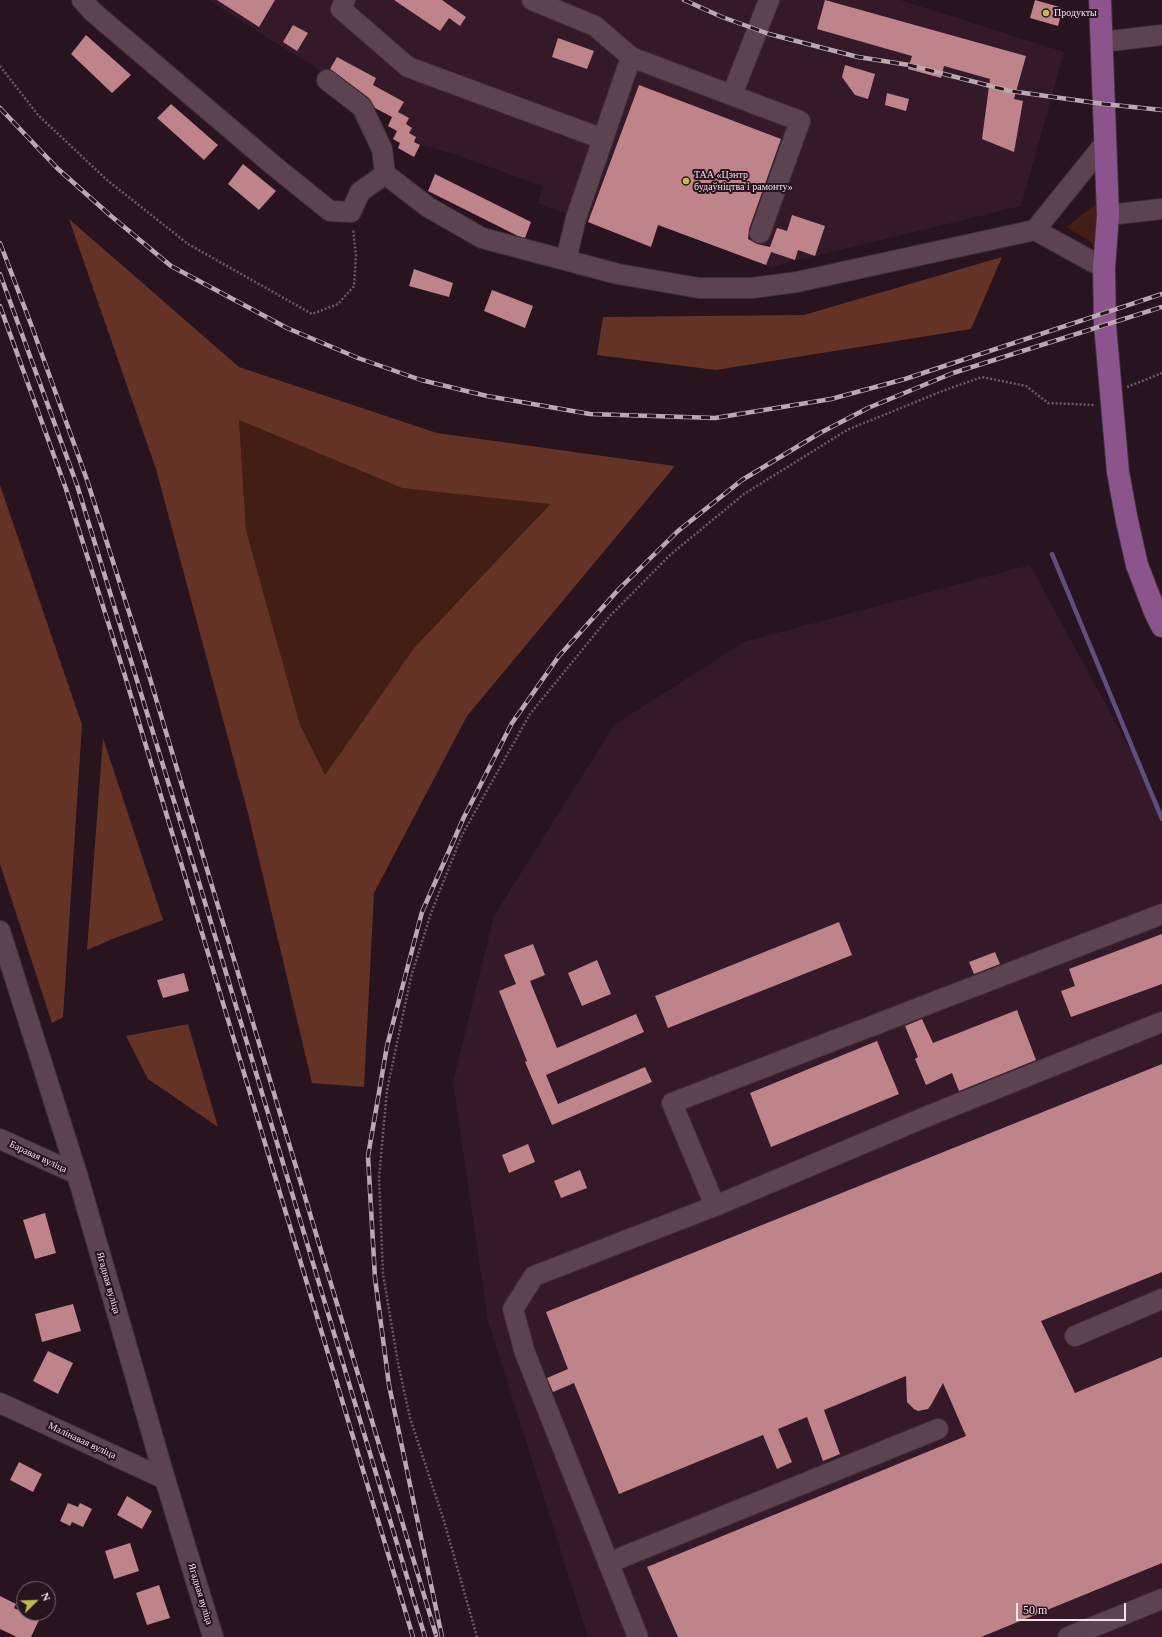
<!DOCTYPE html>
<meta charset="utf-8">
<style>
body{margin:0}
#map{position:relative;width:1162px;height:1637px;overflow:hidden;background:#27141e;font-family:"Times New Roman",serif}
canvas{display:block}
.north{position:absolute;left:16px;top:1581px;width:40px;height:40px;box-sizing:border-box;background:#27141e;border:1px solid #796770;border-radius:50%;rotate:67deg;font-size:11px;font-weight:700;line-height:16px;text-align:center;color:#f3e4eb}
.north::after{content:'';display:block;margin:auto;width:14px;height:18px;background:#c0be40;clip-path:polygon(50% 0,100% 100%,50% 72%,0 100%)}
.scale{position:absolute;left:1016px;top:1603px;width:110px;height:18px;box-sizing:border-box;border:2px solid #f3e4eb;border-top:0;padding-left:5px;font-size:12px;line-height:14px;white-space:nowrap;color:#f3e4eb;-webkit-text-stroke:3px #27141e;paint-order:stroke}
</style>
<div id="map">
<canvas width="1162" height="1637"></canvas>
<div class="north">N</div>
<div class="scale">50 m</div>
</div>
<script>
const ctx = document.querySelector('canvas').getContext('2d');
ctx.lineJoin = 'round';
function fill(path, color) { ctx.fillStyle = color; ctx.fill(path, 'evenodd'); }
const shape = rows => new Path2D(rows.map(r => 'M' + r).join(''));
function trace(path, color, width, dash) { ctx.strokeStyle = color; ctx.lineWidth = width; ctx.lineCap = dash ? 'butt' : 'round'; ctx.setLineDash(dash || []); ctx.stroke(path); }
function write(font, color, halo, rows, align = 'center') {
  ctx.font = font + ' "Times New Roman",serif'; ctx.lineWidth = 4; ctx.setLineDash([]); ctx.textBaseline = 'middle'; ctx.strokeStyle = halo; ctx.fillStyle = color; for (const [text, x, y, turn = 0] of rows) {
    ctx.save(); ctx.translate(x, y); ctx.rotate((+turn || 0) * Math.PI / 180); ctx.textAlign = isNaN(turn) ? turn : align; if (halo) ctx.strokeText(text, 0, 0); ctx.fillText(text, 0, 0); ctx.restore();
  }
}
const built = shape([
 [208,0,900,0,1064,52,1021,206,815,256,795,260,772,268,659,225,651,247,538,203,543,186,444,151,420,145,414,142,416,137,409,133,412,128,406,124,409,118,398,112,403,102,373,85,376,78,337,57,327,75],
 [1030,565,1162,808,1162,1637,588,1637,488,1321,453,1082,494,916,614,725,744,642]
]);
const green = shape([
 [1099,202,1099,247,1066,227],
 [239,420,402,488,550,503,414,648,325,775,300,725,246,530]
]);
const forest = shape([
 [69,219,239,367,437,433,675,466,467,716,374,893,364,1087,312,1083,248,813,156,469],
 [239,420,402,488,550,504,414,648,325,775,300,725,246,530],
 [1002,257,971,329,716,370,597,355,603,317,804,315],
 [0,485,82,725,63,1017,52,1023,0,864],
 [103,738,163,920,115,938,87,950],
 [188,1024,218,1127,148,1079,126,1036]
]);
const stream = shape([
 [1052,554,1162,819]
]);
const building = shape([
 [217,0,275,0,259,27],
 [394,0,442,0,466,17,460,26,449,18,440,31],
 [825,0,1026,56,1014,99,1023,101,1014,152,982,139,990,79,944,66,941,78,908,69,912,56,817,29],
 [1035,0,1063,8,1058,26,1030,18],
 [293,25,308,33,297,51,283,42],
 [86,35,131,75,112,93,71,54],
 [558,38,594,51,587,69,552,57],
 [337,57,376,78,373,85,404,102,398,112,409,118,406,124,412,128,409,133,416,137,414,142,420,145,414,157,398,148,400,143,393,139,397,131,388,126,392,117,375,108,369,98,330,69],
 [845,65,875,74,868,99,855,95,842,77],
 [639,85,781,139,749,229,748,239,757,244,770,247,777,228,787,231,792,215,825,226,815,256,798,250,795,260,771,252,766,265,658,225,651,247,588,222],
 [887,93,909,99,906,111,885,105],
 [171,104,218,145,204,160,157,118],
 [243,164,276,191,259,210,228,184],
 [435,174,531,222,525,238,518,236,428,191],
 [414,269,453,283,449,297,409,286],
 [492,290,533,306,525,328,484,311],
 [839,922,852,955,668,1028,655,996],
 [1162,934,1162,984,1071,1017,1061,991,1075,986,1069,969],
 [533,944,545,975,530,981,557,1048,636,1014,644,1032,546,1075,558,1104,645,1067,652,1082,552,1125,525,1062,527,1061,499,991,516,984,504,955],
 [995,952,1000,964,974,974,969,962],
 [597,960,611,994,582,1006,568,973],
 [184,973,189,991,163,998,157,980],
 [1017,1010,1036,1060,959,1091,952,1073,926,1085,915,1059,918,1057,905,1026,922,1019,933,1043],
 [877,1041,899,1094,771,1147,750,1093],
 [1162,1064,1162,1272,1041,1321,1075,1393,1162,1357,1162,1563,981,1637,678,1637,647,1567,966,1436,943,1383,931,1405,928,1409,918,1411,914,1409,907,1402,906,1376,824,1410,840,1454,823,1461,807,1417,778,1429,792,1462,777,1469,763,1435,619,1494,574,1383,553,1392,547,1378,568,1369,546,1312],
 [528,1144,535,1162,509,1173,502,1155],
 [580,1170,587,1188,561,1198,554,1181],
 [45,1213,56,1253,35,1259,23,1220],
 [73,1304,81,1331,42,1342,35,1314],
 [48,1351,73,1363,58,1394,33,1381],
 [19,1462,42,1474,33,1492,10,1480],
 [127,1496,152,1511,142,1529,117,1515],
 [68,1503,78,1507,80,1503,92,1509,83,1527,72,1522,70,1526,60,1521],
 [130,1543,139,1571,114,1579,105,1551],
 [159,1585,170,1618,147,1625,136,1593],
 [0,1596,16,1604,14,1608,39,1620,31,1637,17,1637,0,1629]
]);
const path = shape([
 [0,66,38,115,107,180,188,244,312,314,338,304,354,286,356,256,353,229],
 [1127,387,1162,373],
 [477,1637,444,1521,410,1418,398,1363,383,1274,379,1178,387,1090,411,977,431,913,462,835,530,714,609,617,670,555,744,494,847,430,945,390,982,377,1026,386,1048,403,1095,405]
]);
const minor = shape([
 [82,0,93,12,273,165,330,211,351,212,360,192,385,174,428,207,482,238,618,274,699,288,752,288,797,282,1035,230,1104,268],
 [345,0,341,9,408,67,603,139],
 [532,0,595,26,631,57],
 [1102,42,1162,35],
 [327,80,362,107,382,149,385,174],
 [732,95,769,0],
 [1108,215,1162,209],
 [1035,230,1106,142],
 [566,260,576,218,631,57,800,121,760,233],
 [0,931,77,1174,165,1479,213,1637],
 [0,1139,77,1174],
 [715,1206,672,1103,1162,914],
 [1075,1336,1162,1299],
 [0,1403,165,1479],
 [608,1563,938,1429],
 [638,1637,525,1353,513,1309,534,1276,715,1206,928,1116,1162,1022],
 [1068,1637,1162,1599]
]);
const major = shape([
 [1100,0,1108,215,1104,268,1105,325,1118,472,1127,521,1137,565,1155,612,1162,626]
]);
const rail = shape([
 [684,0,722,17,769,34,858,57,909,65,1010,91,1104,104,1162,110],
 [0,108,57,168,111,216,171,266,287,328,358,358,421,380,487,396,590,414,715,418,831,399,905,379,1162,294],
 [0,243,32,327,87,480,148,672,436,1635],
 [0,274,77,485,197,876,425,1637],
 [0,306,66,489,125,676,413,1637],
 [442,1637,389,1385,375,1278,368,1156,387,1046,422,912,464,817,512,723,559,656,619,589,678,531,742,480,820,433,868,408,953,373,1162,307]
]);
const markers = [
 [1046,13,4,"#c0be40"],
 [686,181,4,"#c0be40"]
];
const poiNames = [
 ["Продукты",1054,13],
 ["ТАА «Цэнтр",694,175],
 ["будаўніцтва і рамонту»",694,187]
];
const streetNames = [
 ["Баравая вуліца",38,1157,25],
 ["Ягадная вуліца",108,1283,74],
 ["Малінавая вуліца",82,1441,25],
 ["Ягадная вуліца",200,1594,73]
];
fill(built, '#341a28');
fill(green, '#421e15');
fill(forest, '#653326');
trace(stream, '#5e507e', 4.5);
fill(building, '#bf838a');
trace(minor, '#3d2f35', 22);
trace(major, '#3d2f35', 24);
trace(path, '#6c5a63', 2.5, [2, 2]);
trace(minor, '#5b444f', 20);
trace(major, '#8b548c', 22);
trace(rail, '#b9a9b1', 4.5);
trace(rail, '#27141e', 3, [9]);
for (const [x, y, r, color] of markers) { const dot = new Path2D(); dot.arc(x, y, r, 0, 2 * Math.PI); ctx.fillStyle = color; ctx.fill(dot); trace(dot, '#27141e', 1.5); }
write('10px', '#f3e4eb', '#27141e', poiNames, 'left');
write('10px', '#f3e4eb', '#27141e', streetNames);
</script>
